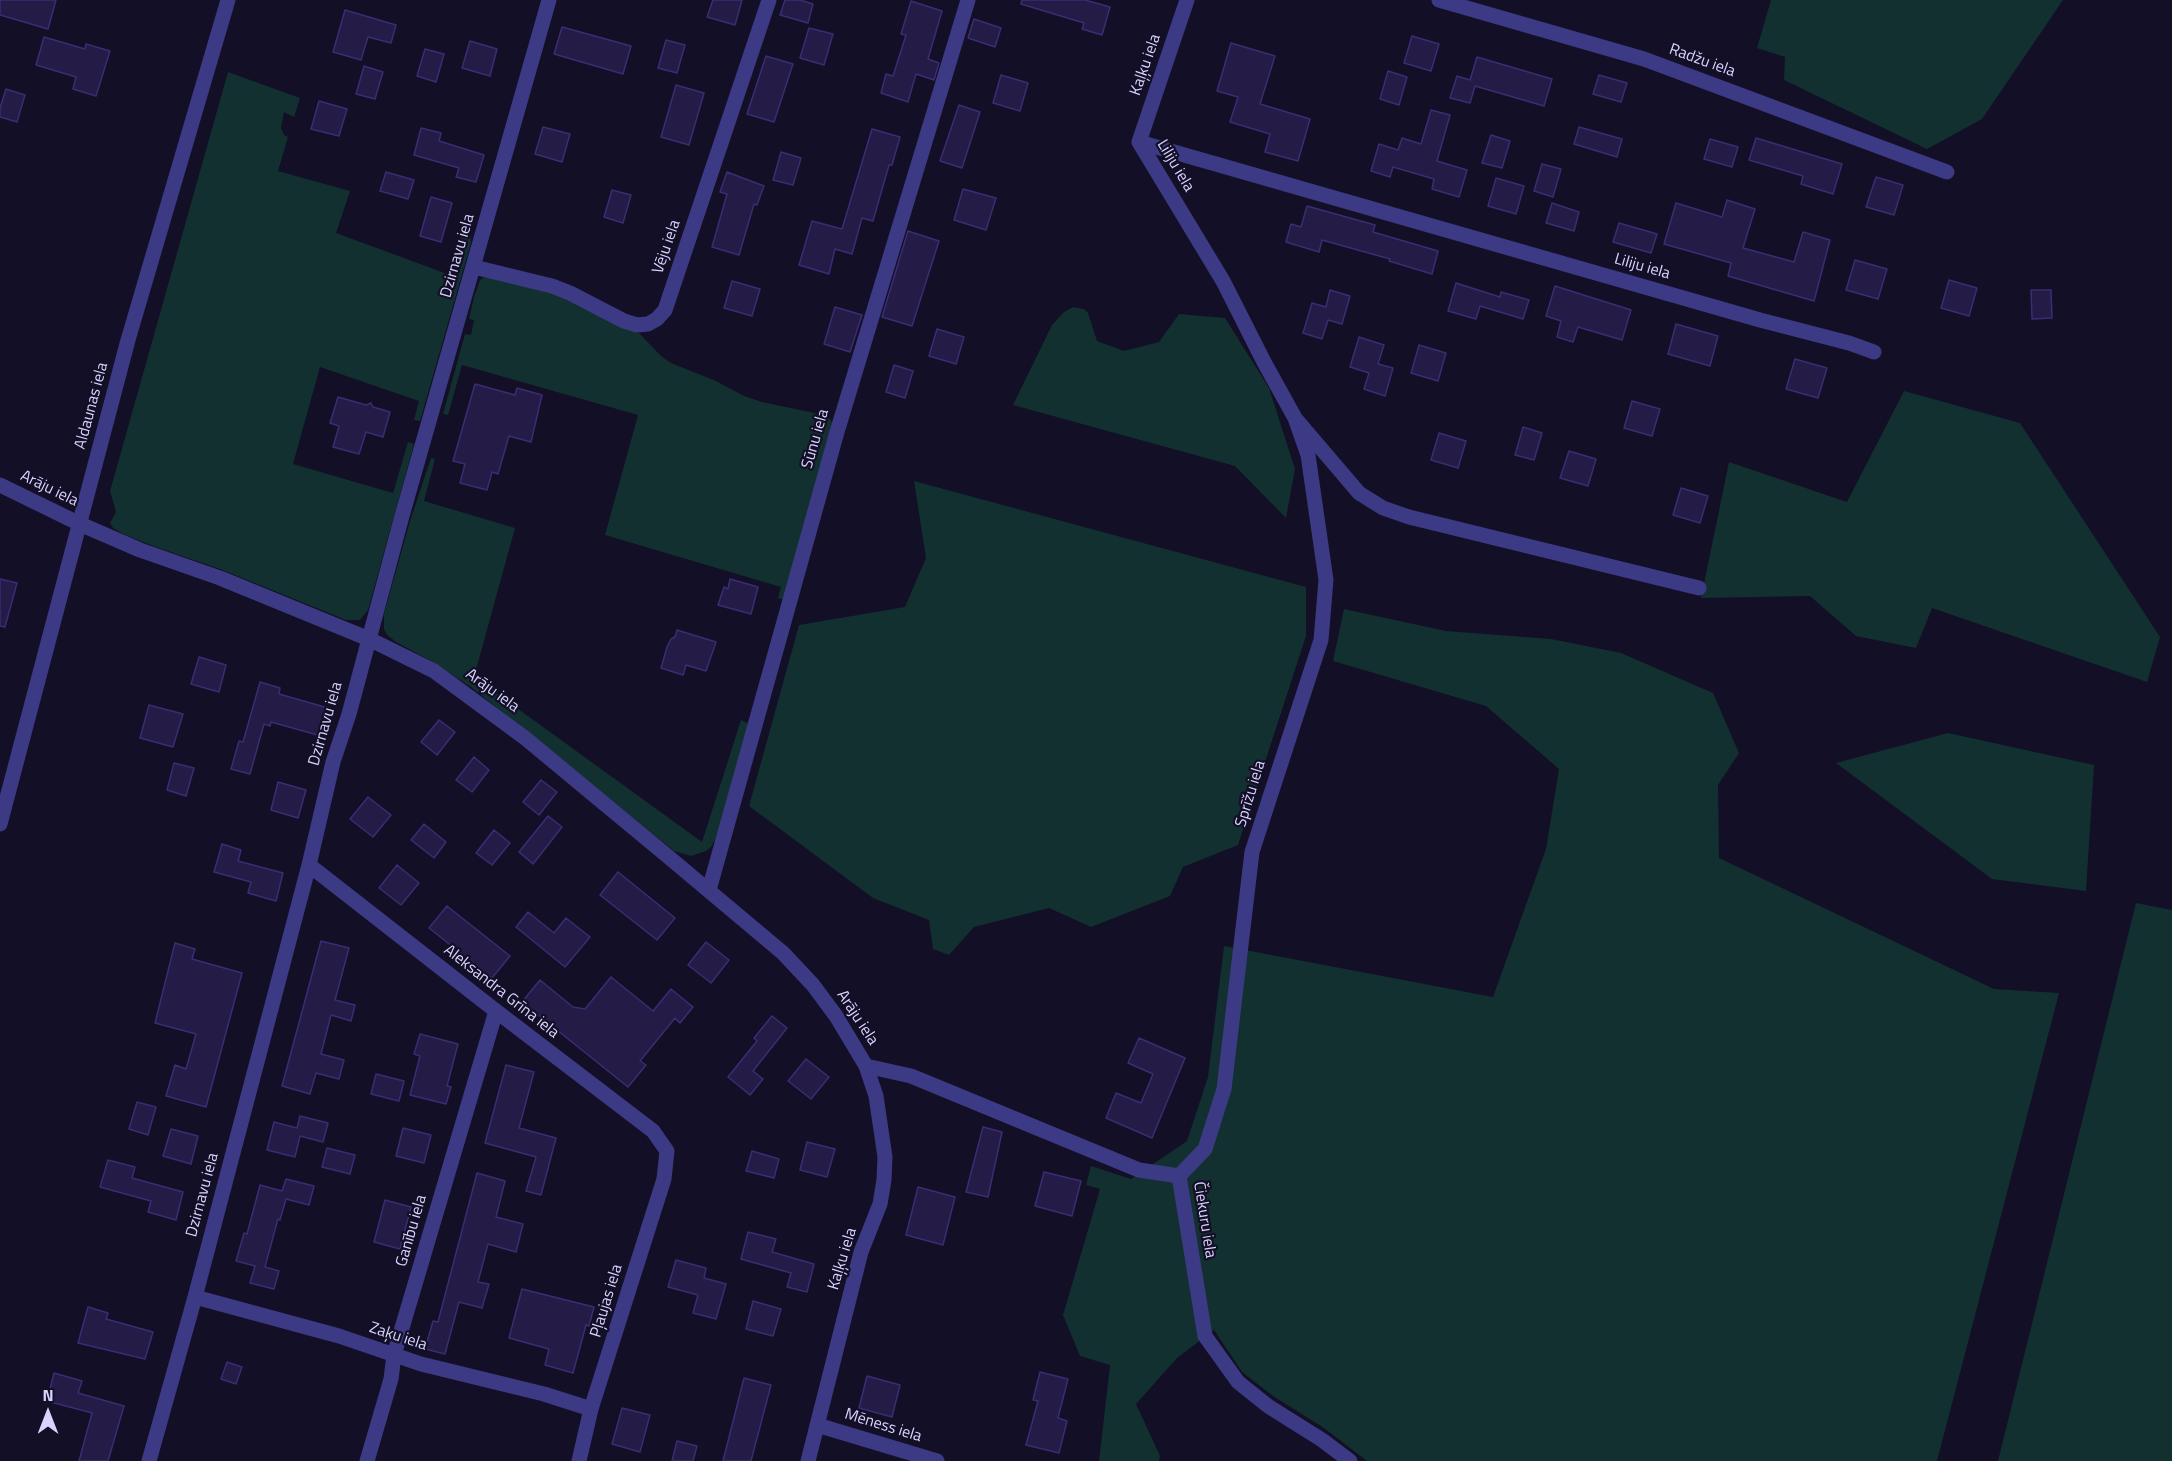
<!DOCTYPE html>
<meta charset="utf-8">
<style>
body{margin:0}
#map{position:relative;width:2172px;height:1461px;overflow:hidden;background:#130f26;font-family:"Titillium Web",sans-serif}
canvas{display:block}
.north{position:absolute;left:18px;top:1383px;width:60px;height:60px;-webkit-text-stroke:4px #130f26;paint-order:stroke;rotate:0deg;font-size:16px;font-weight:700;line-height:24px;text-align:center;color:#d9d4ff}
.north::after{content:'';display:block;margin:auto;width:21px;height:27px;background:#d9d4ff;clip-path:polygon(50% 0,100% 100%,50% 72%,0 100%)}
</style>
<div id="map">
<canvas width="2172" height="1461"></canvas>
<div class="north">N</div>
</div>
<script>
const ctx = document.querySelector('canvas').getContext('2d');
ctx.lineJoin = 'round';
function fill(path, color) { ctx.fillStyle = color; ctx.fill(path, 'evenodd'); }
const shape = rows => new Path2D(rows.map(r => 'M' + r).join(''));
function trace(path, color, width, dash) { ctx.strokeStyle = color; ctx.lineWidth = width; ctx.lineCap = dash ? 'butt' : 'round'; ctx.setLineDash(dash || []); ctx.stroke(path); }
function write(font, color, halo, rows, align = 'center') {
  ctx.font = font + ' "Titillium Web",sans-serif'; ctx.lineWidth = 4.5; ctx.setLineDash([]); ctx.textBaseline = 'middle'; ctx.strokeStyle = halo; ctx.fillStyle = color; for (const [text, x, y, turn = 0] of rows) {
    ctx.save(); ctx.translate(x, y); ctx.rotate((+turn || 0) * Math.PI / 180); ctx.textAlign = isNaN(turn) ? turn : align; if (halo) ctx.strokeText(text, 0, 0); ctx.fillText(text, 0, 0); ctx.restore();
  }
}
const green = shape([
 [1771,0,2063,0,1982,119,1927,149,1784,80,1785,57,1757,48],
 [228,72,300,98,294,117,284,112,281,128,284,135,288,137,278,171,350,191,336,233,450,275,467,213,469,213,465,230,470,233,471,243,420,421,414,420,419,401,320,367,293,464,393,493,408,442,414,444,368,610,360,620,346,620,220,569,153,546,123,534,113,528,110,523,116,512,110,491],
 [484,277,545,287,628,329,639,333,661,356,671,363,716,381,744,396,762,402,824,415,831,420,832,423,785,600,778,598,781,587,605,535,638,415,462,365,448,415,443,414,465,334,471,335,474,320,469,319,474,297,480,280],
 [1073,307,1084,309,1088,313,1097,341,1124,351,1159,342,1179,314,1225,318,1269,388,1295,469,1286,518,1235,466,1013,405,1052,325,1064,312],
 [1904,391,2020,423,2160,637,2147,682,1932,608,1916,648,1856,636,1810,596,1701,598,1729,462,1847,502],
 [431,458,435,459,424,501,515,528,474,677,702,842,741,720,749,724,718,834,711,847,706,851,691,856,674,851,471,687,431,661,396,642,387,635,384,629,384,614,410,521],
 [914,481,1306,587,1306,636,1238,845,1183,867,1170,896,1091,927,1049,908,974,927,949,955,933,949,929,920,873,898,749,806,799,625,905,607,926,558],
 [1344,609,1446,631,1551,639,1621,653,1713,693,1739,753,1718,785,1719,858,1994,989,2059,993,1937,1461,1367,1461,1324,1428,1273,1396,1242,1372,1214,1330,1177,1358,1136,1404,1160,1456,1159,1461,1099,1461,1110,1365,1080,1356,1063,1315,1100,1189,1086,1185,1091,1166,1131,1179,1187,1141,1208,1077,1224,946,1493,997,1546,849,1559,769,1486,706,1333,661],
 [1948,733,2094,765,2086,891,1992,879,1836,763],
 [2136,903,2172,910,2172,1461,1998,1461]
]);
const building = shape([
 [0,0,56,0,48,29,0,15,0,0],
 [713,0,742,0,735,25,707,17,713,0],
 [785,0,800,0,813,4,808,23,780,15,785,0],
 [1022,0,1085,0,1110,7,1102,35,1082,29,1084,23,1021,4,1022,0],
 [911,1,942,11,928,59,939,63,934,80,916,74,908,102,881,93,886,74,893,76,906,35,901,34,911,1],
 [345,10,396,25,391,43,368,37,361,60,333,52,345,10],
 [974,19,1001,28,995,47,968,38,974,19],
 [562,27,631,46,623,74,554,54,562,27],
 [809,28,833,34,824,65,800,58,809,28],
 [1412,36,1439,44,1431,71,1404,63,1412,36],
 [44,37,85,49,86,44,110,51,96,96,73,89,76,77,36,65,44,37],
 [666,40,685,45,677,73,658,68,666,40],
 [470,41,497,49,490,76,462,68,470,41],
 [1231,43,1275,56,1260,104,1310,119,1298,161,1265,152,1270,134,1230,122,1238,97,1217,91,1231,43],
 [425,49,444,54,436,82,417,76,425,49],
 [766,56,793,64,774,122,747,114,766,56],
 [1477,57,1552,79,1544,106,1475,86,1470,103,1450,98,1457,76,1470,80,1477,57],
 [364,66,383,72,375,99,356,94,364,66],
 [1388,71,1407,77,1399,105,1380,99,1388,71],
 [1001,75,1028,83,1020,111,993,103,1001,75],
 [1599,75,1627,83,1621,102,1593,94,1599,75],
 [676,85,704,93,689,145,661,137,676,85],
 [6,89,25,95,17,122,0,117,0,108,6,89],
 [319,101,347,109,339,136,311,129,319,101],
 [959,105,980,112,962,168,940,161,959,105],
 [1431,110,1450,115,1437,161,1467,170,1459,197,1432,189,1434,179,1393,167,1390,177,1371,171,1379,144,1398,150,1402,138,1421,144,1431,110],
 [543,127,570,134,562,162,535,154,543,127],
 [1579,127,1622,139,1617,157,1574,144,1579,127],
 [421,128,441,133,439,141,484,155,476,182,456,177,459,168,414,155,421,128],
 [872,129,900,137,892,165,889,165,873,221,862,218,852,254,835,249,829,274,799,265,812,221,842,229,872,129],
 [1491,135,1510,141,1502,168,1482,163,1491,135],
 [1756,138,1842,164,1833,194,1801,184,1803,176,1749,160,1756,138],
 [1710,139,1738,147,1732,167,1704,159,1710,139],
 [781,152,801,158,793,185,773,180,781,152],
 [1542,164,1561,169,1553,197,1534,191,1542,164],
 [386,172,414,180,408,199,380,191,386,172],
 [727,172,764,186,757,205,754,204,739,255,712,247,727,194,720,192,727,172],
 [1876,177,1903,185,1894,215,1866,207,1876,177],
 [1496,178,1524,186,1516,214,1488,206,1496,178],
 [963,189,996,198,986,230,954,220,963,189],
 [612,190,631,195,623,223,604,217,612,190],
 [431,197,452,203,441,242,420,236,431,197],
 [1727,200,1755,209,1743,248,1794,262,1803,232,1830,240,1814,301,1728,276,1731,263,1664,244,1676,203,1722,217,1727,200],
 [1552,203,1579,212,1574,231,1546,223,1552,203],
 [1307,206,1375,225,1373,232,1438,251,1432,274,1389,261,1390,259,1322,240,1319,252,1286,242,1291,224,1301,227,1307,206],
 [1619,223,1657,234,1651,253,1613,242,1619,223],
 [908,231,939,241,912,326,882,317,908,231],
 [1855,260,1887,269,1878,299,1846,290,1855,260],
 [1949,280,1977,288,1969,316,1941,308,1949,280],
 [732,281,760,289,752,316,724,308,732,281],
 [1456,283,1500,297,1501,292,1529,300,1523,319,1480,306,1476,319,1448,311,1456,283],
 [1555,286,1631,310,1622,340,1578,327,1573,342,1557,337,1561,321,1546,316,1555,286],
 [1330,290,1350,296,1342,324,1328,320,1322,339,1303,333,1312,303,1326,307,1330,290],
 [2031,290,2051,290,2052,318,2032,319,2031,290],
 [835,307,862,315,850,352,824,344,835,307],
 [1676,324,1718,336,1710,366,1668,354,1676,324],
 [937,329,964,337,956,364,929,356,937,329],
 [1359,337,1384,345,1378,364,1393,368,1385,396,1364,389,1369,373,1350,367,1359,337],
 [1419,345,1446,353,1438,381,1411,373,1419,345],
 [1795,359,1827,368,1818,398,1786,389,1795,359],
 [894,365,913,371,905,398,886,392,894,365],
 [475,384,515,395,517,388,542,395,531,442,509,436,498,474,492,472,487,490,460,483,465,464,453,461,475,384],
 [338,397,366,405,371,403,373,407,390,412,383,437,366,432,359,454,333,447,339,426,330,423,338,397],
 [1632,401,1660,409,1652,436,1624,428,1632,401],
 [1523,427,1542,433,1534,460,1515,455,1523,427],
 [1439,433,1466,441,1458,468,1431,460,1439,433],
 [1569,451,1596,459,1588,486,1560,478,1569,451],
 [1681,488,1708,496,1700,523,1673,515,1681,488],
 [0,579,17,583,5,627,0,626,0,579],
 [730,579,758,587,751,614,718,605,724,587,728,589,730,579],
 [677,630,716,642,706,671,686,665,683,675,661,668,667,647,671,639,675,637,677,630],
 [199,657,226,665,219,692,191,684,199,657],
 [260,682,280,688,279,694,328,708,321,736,271,722,270,726,264,724,250,774,231,769,239,741,243,742,260,682],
 [149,705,183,714,173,747,140,738,149,705],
 [439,720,455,732,437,755,421,742,439,720],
 [474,757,489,770,472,792,456,780,474,757],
 [174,763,194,768,186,796,167,790,174,763],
 [541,780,557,792,539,815,523,802,541,780],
 [278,782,306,790,298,818,271,810,278,782],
 [368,797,391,815,373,837,350,819,368,797],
 [548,816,562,827,533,864,519,852,548,816],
 [424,824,446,842,434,858,411,840,424,824],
 [494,830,510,843,492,865,476,853,494,830],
 [222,844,241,850,238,861,283,873,276,901,248,893,251,882,214,872,222,844],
 [397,865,419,883,401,905,379,888,397,865],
 [618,872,675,918,657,940,600,895,618,872],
 [447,906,510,956,492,978,429,928,447,906],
 [528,912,554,933,566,918,590,937,565,967,516,927,528,912],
 [321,941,349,948,335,1000,355,1005,351,1021,331,1015,321,1054,344,1060,339,1079,316,1073,310,1094,282,1086,321,941],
 [706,942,729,960,711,983,688,965,706,942],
 [175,943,195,949,192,959,242,973,206,1107,166,1096,175,1065,186,1069,196,1034,155,1023,175,943],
 [611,977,653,1011,671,989,693,1007,680,1023,675,1018,640,1061,646,1065,628,1087,522,1002,540,980,573,1007,585,1009,611,977],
 [772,1016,787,1028,753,1071,763,1079,750,1095,728,1077,757,1041,754,1038,772,1016],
 [420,1034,458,1044,447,1086,451,1087,446,1104,410,1095,420,1056,414,1054,420,1034],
 [1139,1038,1185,1058,1152,1138,1106,1118,1116,1093,1141,1103,1153,1074,1128,1063,1139,1038],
 [806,1059,829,1077,811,1099,788,1081,806,1059],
 [506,1065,534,1072,519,1128,556,1138,541,1195,526,1191,536,1157,485,1143,506,1065],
 [376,1074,404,1081,399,1101,371,1094,376,1074],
 [137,1102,156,1107,148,1135,129,1129,137,1102],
 [300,1116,328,1123,323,1142,300,1136,295,1157,267,1150,274,1122,297,1128,300,1116],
 [983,1127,1002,1132,988,1197,966,1192,983,1127],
 [403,1128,431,1135,424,1163,396,1156,403,1128],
 [171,1129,198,1136,191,1164,163,1156,171,1129],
 [807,1142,835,1149,827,1177,800,1170,807,1142],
 [327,1148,355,1155,350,1174,322,1167,327,1148],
 [752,1151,779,1159,774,1178,746,1171,752,1151],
 [108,1160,135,1167,132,1178,183,1192,176,1220,148,1212,151,1201,100,1187,108,1160],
 [1044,1172,1081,1181,1072,1216,1035,1206,1044,1172],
 [477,1173,505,1181,496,1217,523,1224,516,1252,488,1244,478,1282,489,1284,482,1308,459,1302,445,1354,425,1349,433,1321,438,1322,477,1173],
 [286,1179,314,1186,309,1205,286,1199,280,1220,278,1219,265,1267,279,1271,274,1289,250,1283,255,1266,236,1261,244,1233,247,1234,260,1185,282,1191,286,1179],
 [918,1187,955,1197,943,1245,906,1235,918,1187],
 [385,1200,411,1207,400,1249,374,1242,385,1200],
 [748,1232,776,1239,772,1252,814,1264,807,1292,787,1287,791,1273,741,1259,748,1232],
 [676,1260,706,1268,704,1278,726,1284,716,1319,693,1313,698,1295,668,1287,676,1260],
 [522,1289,594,1307,589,1326,586,1325,573,1373,545,1365,549,1349,509,1338,522,1289],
 [753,1301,781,1309,773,1336,746,1329,753,1301],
 [88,1307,108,1313,106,1319,153,1332,145,1359,78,1343,88,1307],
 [227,1362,242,1367,236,1384,221,1379,227,1362],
 [1040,1372,1068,1379,1058,1418,1067,1421,1059,1453,1026,1445,1038,1401,1033,1400,1040,1372],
 [54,1373,82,1381,78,1393,124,1406,108,1461,79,1461,92,1413,47,1401,54,1373],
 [867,1376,900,1385,892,1417,859,1408,867,1376],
 [744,1378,771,1385,751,1461,723,1461,744,1378],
 [622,1408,650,1415,640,1452,612,1444,622,1408],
 [677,1441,697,1446,693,1461,672,1461,677,1441]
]);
const minor = shape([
 [1439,0,1644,59,1947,172],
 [1139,142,1223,281,1264,362,1295,418,1359,493,1383,508,1409,517,1699,588],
 [1139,142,1760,320,1849,343,1874,352],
 [1139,142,1187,0],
 [474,267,552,286,570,293,624,321,637,325,648,324,657,319,665,310,769,0],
 [0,485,80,524,140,550,220,578,369,639,434,671,525,738,665,854,783,953,813,985,836,1016,866,1066,876,1096,885,1157,884,1180,880,1204,861,1252,808,1461],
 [0,824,128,340,228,0],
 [309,865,496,1011,653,1131,667,1151,664,1179,591,1409,579,1461],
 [709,890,837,432,968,0],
 [866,1066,911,1076,1139,1170,1179,1176],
 [1179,1176,1205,1149,1224,1089,1252,852,1321,640,1326,580,1308,455,1295,418],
 [1179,1176,1205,1336,1238,1382,1268,1406,1322,1440,1350,1461],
 [195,1297,339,1336,421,1364,544,1394,591,1409],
 [817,1425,937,1461],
 [149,1461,195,1297,309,865,333,762,349,714,402,516,549,0],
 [367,1461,391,1379,394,1355,496,1011]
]);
const streetNames = [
 ["Radžu iela",1702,61,20],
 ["Kaļķu iela",1146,65,-71],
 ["Liliju iela",1175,166,59],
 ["Vēju iela",667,247,-71],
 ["Dzirnavu iela",458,256,-74],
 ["Liliju iela",1642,267,16],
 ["Aldaunas iela",92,406,-75],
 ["Sūnu iela",816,439,-74],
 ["Arāju iela",49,489,26],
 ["Arāju iela",492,691,36],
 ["Dzirnavu iela",326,724,-74],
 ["Sprīžu iela",1251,794,-73],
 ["Aleksandra Grīna iela",501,992,38],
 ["Arāju iela",857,1018,57],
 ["Dzirnavu iela",203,1195,-75],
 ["Čiekuru iela",1204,1220,81],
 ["Ganību iela",412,1231,-74],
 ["Kaļķu iela",843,1259,-73],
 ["Pļaujas iela",607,1301,-73],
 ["Zaķu iela",398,1337,18],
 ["Mēness iela",883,1426,17]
];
fill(green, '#12302f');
fill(building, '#241b47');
trace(building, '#3b2d73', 1.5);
trace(minor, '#3d3a85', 15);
write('16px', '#d9d4ff', '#130f26', streetNames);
</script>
